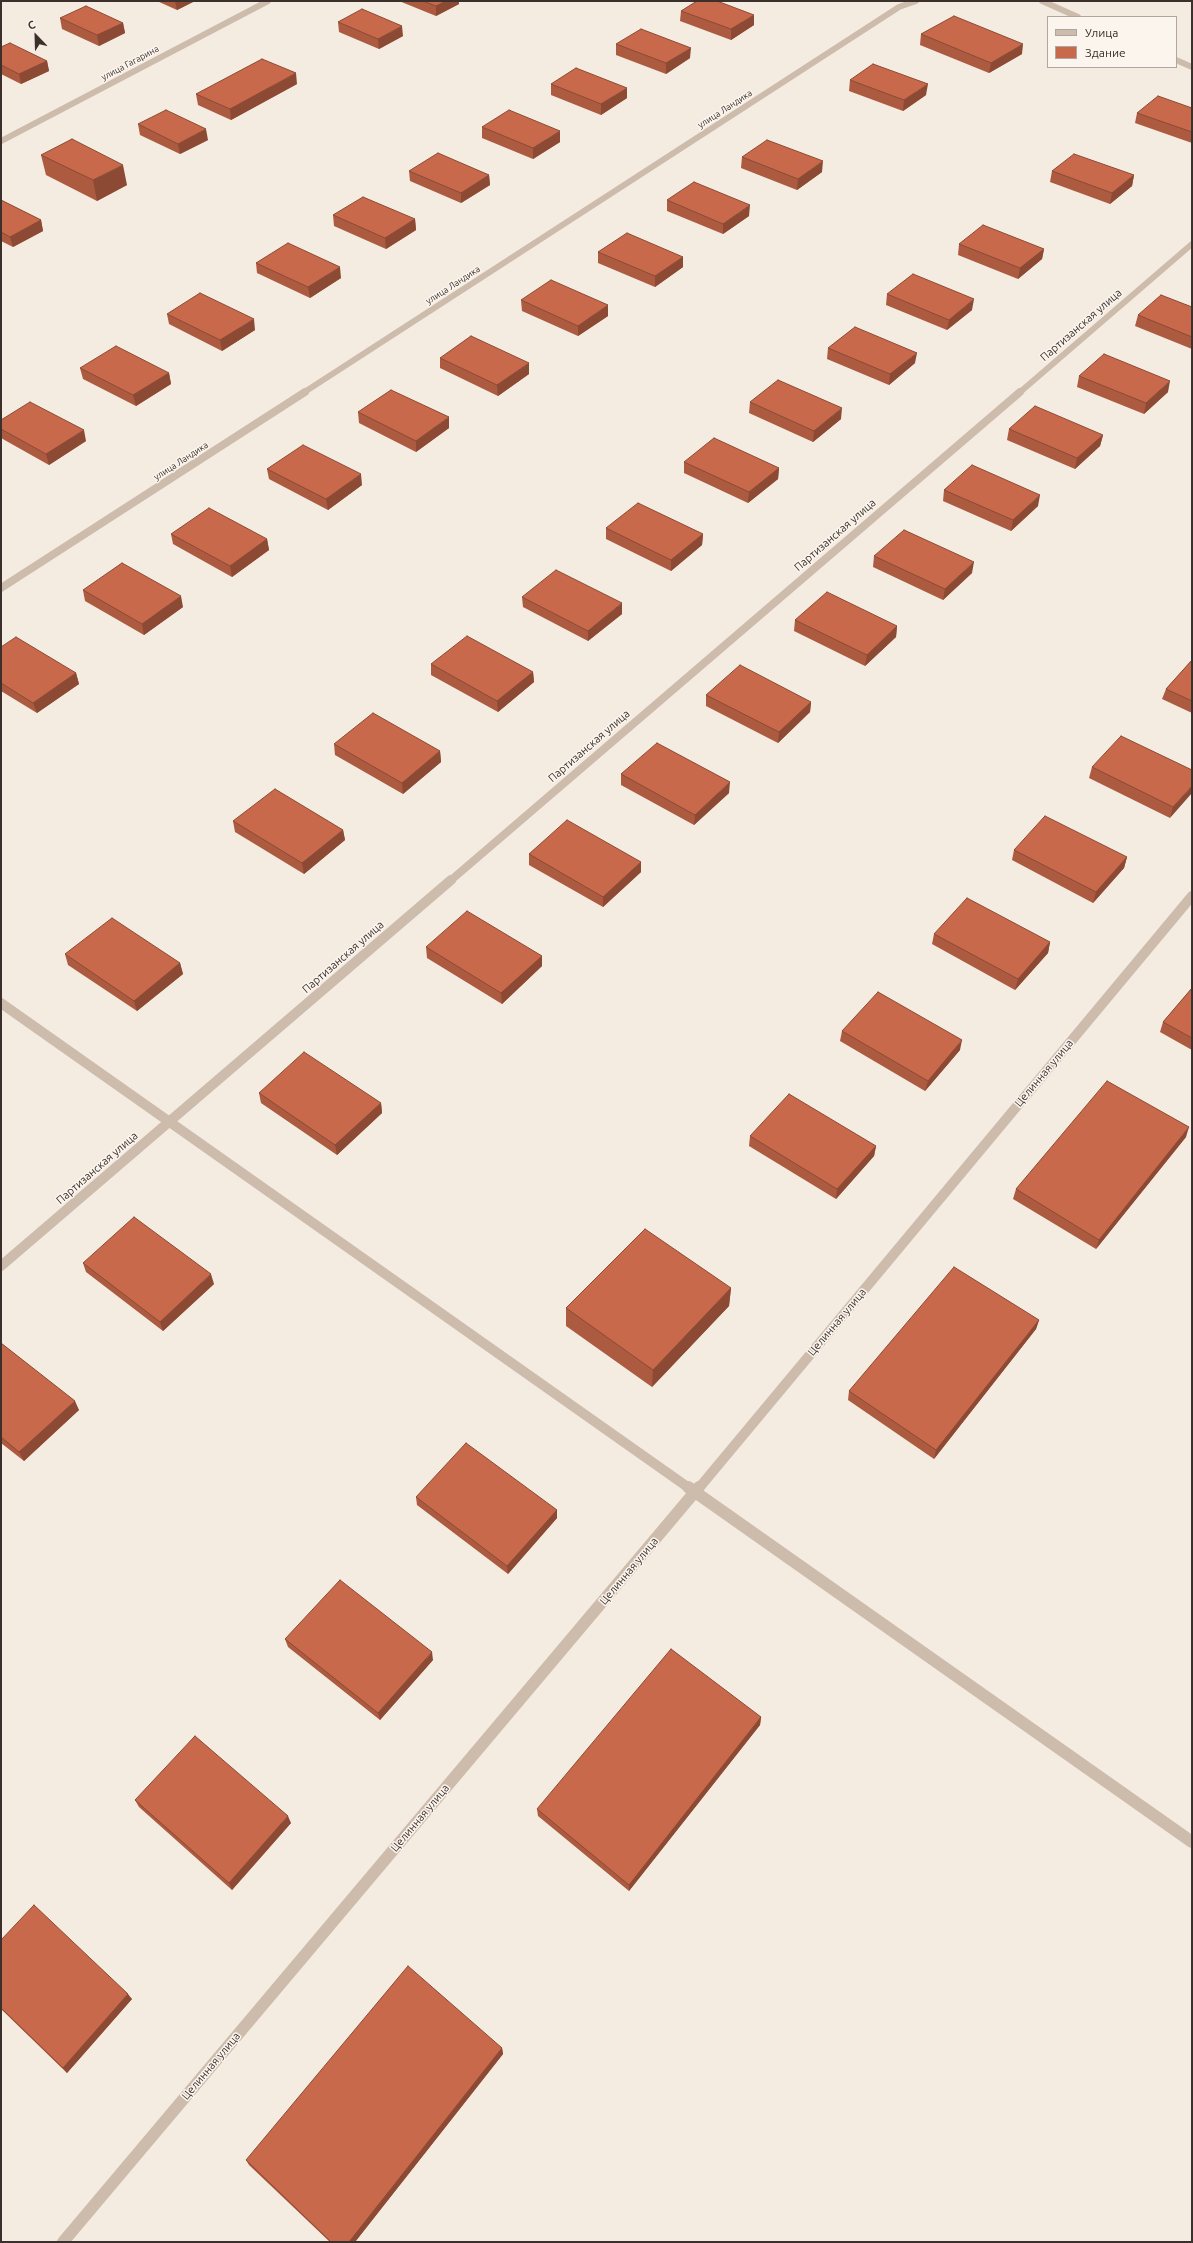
<!DOCTYPE html>
<meta charset="utf-8">
<style>
body{margin:0}
#map{position:relative;width:1193px;height:2243px;overflow:hidden;background:#f4ebe1;font-family:Ubuntu,sans-serif}
canvas{display:block}
.frame{position:absolute;inset:0;border:2px solid #3b302b;pointer-events:none}
.legend{position:absolute;left:1047px;top:16px;width:130px;height:52px;box-sizing:border-box;background:#fbf5ee;border:1px solid #aea6a0;margin:0;padding:5px 7px;list-style:none;font-size:12px;color:#3b302b}
.legend li{display:flex;align-items:center;gap:8px;height:20px}
.legend b{width:20px;border:1px solid #aea6a0}
.north{position:absolute;left:16px;top:16px;width:40px;height:40px;-webkit-text-stroke:3px #fbf5ee;paint-order:stroke;rotate:337deg;font-size:11px;font-weight:700;line-height:16px;text-align:center;color:#3b302b}
.north::after{content:'';display:block;margin:auto;width:14px;height:18px;background:#3b302b;clip-path:polygon(50% 0,100% 100%,50% 72%,0 100%)}
</style>
<div id="map">
<canvas width="1193" height="2243"></canvas>
<div class="frame"></div>
<ul class="legend">
<li><b style="height:5px;background:#cdbbac"></b>Улица</li>
<li><b style="height:11px;background:#c8694b"></b>Здание</li>
</ul>
<div class="north">С</div>
</div>
<script>
const ctx = document.querySelector('canvas').getContext('2d');
ctx.lineJoin = 'round';
const shape = rows => new Path2D(rows.map(r => 'M' + r).join(''));
function trace(path, color, width, dash) { ctx.strokeStyle = color; ctx.lineWidth = width; ctx.lineCap = dash ? 'butt' : 'round'; ctx.setLineDash(dash || []); ctx.stroke(path); }
function fill(path, color) { ctx.fillStyle = color; ctx.fill(path, 'evenodd'); }
function write(font, color, halo, rows, align = 'center') {
  ctx.font = font + ' Ubuntu,sans-serif'; ctx.lineWidth = 3; ctx.setLineDash([]); ctx.textBaseline = 'middle'; ctx.strokeStyle = halo; ctx.fillStyle = color; for (const [text, x, y, turn = 0] of rows) {
    ctx.save(); ctx.translate(x, y); ctx.rotate((+turn || 0) * Math.PI / 180); ctx.textAlign = isNaN(turn) ? turn : align; if (halo) ctx.strokeText(text, 0, 0); ctx.fillText(text, 0, 0); ctx.restore();
  }
}
const minorFar3 = shape([
 [1,141,268,1],
 [303,393,899,7,916,1],
 [1019,393,1192,244]
]);
const minorFar2 = shape([
 [1,588,305,392],
 [450,881,1020,392]
]);
const minorFar1 = shape([
 [1,1003,689,1488],
 [1,1266,451,880],
 [699,1488,1192,896]
]);
const minor = shape([
 [688,1487,1192,1842],
 [63,2242,699,1487]
]);
const tertiary = shape([
 [1042,1,1078,17],
 [1176,60,1192,67]
]);
const wall = shape([
 [157,1,195,1,177,10],
 [399,1,459,1,459,4,436,16],
 [681,11,754,25,731,40,680,21],
 [60,18,123,23,125,33,99,46,62,29],
 [338,22,403,36,379,49,339,32],
 [921,34,1022,54,989,73,920,45],
 [616,44,690,58,666,74,616,55],
 [1,47,47,61,49,71,21,84,1,74],
 [850,80,926,95,903,111,849,91],
 [297,84,231,120,198,105,196,94],
 [551,84,627,98,601,115,551,95],
 [1192,108,1192,143,1135,123,1137,113],
 [138,124,208,140,180,154,140,135],
 [482,127,560,142,533,159,482,138],
 [41,155,127,185,97,201,46,175],
 [742,157,822,172,797,190,741,168],
 [409,171,489,175,490,185,461,203,410,181],
 [1052,171,1134,175,1132,186,1110,204,1050,182],
 [1,200,41,220,43,231,13,247,1,241],
 [667,200,749,216,723,234,667,211],
 [333,215,415,219,416,230,386,249,334,226],
 [959,244,1044,249,1042,259,1018,279,958,255],
 [598,252,683,257,683,267,655,287,598,263],
 [256,263,341,278,310,298,257,273],
 [887,294,972,310,947,330,886,305],
 [521,300,608,316,578,336,522,311],
 [1192,307,1192,349,1135,326,1138,315],
 [167,314,255,330,222,351,169,324],
 [828,348,915,363,889,385,827,359],
 [440,358,529,374,498,396,440,368],
 [80,368,169,373,171,384,136,406,83,379],
 [1079,376,1168,392,1144,414,1077,387],
 [750,402,841,419,813,442,749,413],
 [358,412,449,428,416,452,359,423],
 [1,420,86,441,49,465,1,438],
 [1009,429,1103,435,1100,446,1075,469,1007,440],
 [684,462,779,468,778,479,748,503,684,473],
 [267,469,362,485,328,510,269,479],
 [944,490,1038,506,1011,531,943,501],
 [606,528,703,534,702,545,671,571,606,539],
 [171,534,267,539,269,550,232,577,173,544],
 [874,556,972,573,943,600,873,567],
 [83,590,183,607,144,635,85,601],
 [522,597,622,614,588,641,523,607],
 [795,620,897,626,896,637,865,666,794,631],
 [1,647,76,673,79,684,37,713,1,691],
 [1192,660,1192,713,1162,699,1166,689],
 [431,664,533,672,534,682,498,712,431,675],
 [706,695,811,702,810,712,778,743,706,706],
 [334,744,440,751,441,762,403,794,335,755],
 [1092,767,1192,770,1170,818,1089,778],
 [621,774,729,793,694,825,621,785],
 [233,821,343,830,345,840,304,874,235,832],
 [1014,850,1127,857,1124,868,1093,903,1012,860],
 [529,854,641,862,641,872,603,907,529,865],
 [934,934,1050,942,1048,953,1015,990,932,944],
 [426,947,542,956,542,966,502,1004,427,958],
 [65,954,180,963,183,974,137,1011,68,965],
 [1192,988,1192,1050,1160,1032,1163,1022],
 [842,1031,960,1050,925,1091,840,1041],
 [259,1093,381,1103,382,1113,337,1155,261,1103],
 [750,1136,876,1146,874,1156,836,1199,749,1146],
 [1186,1137,1096,1249,1013,1199,1016,1189],
 [83,1263,214,1284,163,1331,86,1272],
 [731,1288,729,1306,652,1387,566,1326,566,1308],
 [1039,1320,1036,1329,934,1459,848,1400,849,1391],
 [1,1343,79,1410,24,1461,1,1443],
 [416,1497,557,1510,557,1518,508,1574,417,1505],
 [285,1639,433,1660,380,1720,288,1647],
 [761,1717,760,1725,629,1891,538,1816,537,1809],
 [135,1800,291,1823,232,1890,139,1807],
 [1,1940,132,1999,67,2073,1,2009],
 [502,2048,503,2054,355,2242,330,2242,249,2165,246,2160]
]);
const shadedWall = shape([
 [175,1,195,1,177,10],
 [446,1,459,1,459,4,436,16,436,6],
 [754,15,754,25,731,40,731,29],
 [123,23,125,33,99,46,97,35],
 [402,26,403,36,379,49,378,39],
 [1023,44,1022,54,989,73,991,63],
 [691,48,690,58,666,74,666,63],
 [47,61,49,71,21,84,19,74],
 [296,73,297,84,231,120,230,109],
 [928,84,926,95,903,111,904,100],
 [627,88,627,98,601,115,601,104],
 [206,129,208,140,180,154,178,144],
 [560,131,560,142,533,159,533,148],
 [823,161,822,172,797,190,798,179],
 [123,165,127,185,97,201,93,180],
 [489,175,490,185,461,203,461,193],
 [1134,175,1132,186,1110,204,1112,193],
 [750,205,749,216,723,234,723,224],
 [415,219,416,230,386,249,385,238],
 [41,220,43,231,13,247,10,237],
 [1044,249,1042,259,1018,279,1020,268],
 [683,257,683,267,655,287,655,276],
 [340,267,341,278,310,298,308,287],
 [974,299,972,310,947,330,949,320],
 [608,305,608,316,578,336,578,326],
 [254,319,255,330,222,351,220,340],
 [917,353,915,363,889,385,890,374],
 [529,363,529,374,498,396,497,385],
 [169,373,171,384,136,406,133,395],
 [1170,381,1168,392,1144,414,1146,403],
 [842,408,841,419,813,442,814,431],
 [449,417,449,428,416,452,416,441],
 [84,430,86,441,49,465,46,454],
 [1103,435,1100,446,1075,469,1077,458],
 [779,468,778,479,748,503,749,492],
 [361,474,362,485,328,510,326,499],
 [1040,495,1038,506,1011,531,1013,520],
 [703,534,702,545,671,571,671,560],
 [267,539,269,550,232,577,230,566],
 [974,562,972,573,943,600,945,589],
 [181,596,183,607,144,635,142,624],
 [622,603,622,614,588,641,588,631],
 [897,626,896,637,865,666,867,655],
 [533,672,534,682,498,712,497,701],
 [76,673,79,684,37,713,33,703],
 [811,702,810,712,778,743,779,732],
 [440,751,441,762,403,794,402,783],
 [730,782,729,793,694,825,695,815],
 [1192,786,1192,793,1170,818,1173,807],
 [343,830,345,840,304,874,302,863],
 [1127,857,1124,868,1093,903,1096,892],
 [641,862,641,872,603,907,603,897],
 [1050,942,1048,953,1015,990,1018,979],
 [542,956,542,966,502,1004,501,993],
 [180,963,183,974,137,1011,134,1001],
 [962,1040,960,1050,925,1091,928,1081],
 [381,1103,382,1113,337,1155,335,1145],
 [1189,1127,1186,1137,1096,1249,1099,1240],
 [876,1146,874,1156,836,1199,837,1189],
 [211,1274,214,1284,163,1331,160,1322],
 [731,1288,729,1306,652,1387,653,1370],
 [1039,1320,1036,1329,934,1459,936,1450],
 [75,1401,79,1410,24,1461,19,1452],
 [557,1510,557,1518,508,1574,507,1566],
 [432,1652,433,1660,380,1720,378,1713],
 [761,1717,760,1725,629,1891,629,1885],
 [288,1816,291,1823,232,1890,229,1883],
 [128,1994,132,1999,67,2073,63,2068],
 [502,2048,503,2054,355,2242,349,2242]
]);
const building = shape([
 [423,1,446,1,436,6,423,1],
 [697,1,717,1,754,15,731,29,681,11,697,1],
 [86,6,123,23,97,35,60,18,86,6],
 [362,9,402,26,378,39,338,22,362,9],
 [954,16,1023,44,991,63,921,34,954,16],
 [641,29,691,48,666,63,616,44,641,29],
 [10,43,47,61,19,74,1,65,1,47,10,43],
 [262,59,296,73,230,109,196,94,262,59],
 [873,64,928,84,904,100,850,80,873,64],
 [576,68,627,88,601,104,551,84,576,68],
 [1158,96,1192,108,1192,132,1137,113,1158,96],
 [166,110,206,129,178,144,138,124,166,110],
 [509,110,560,131,533,148,482,127,509,110],
 [72,139,123,165,93,180,41,155,72,139],
 [767,140,823,161,798,179,742,157,767,140],
 [438,153,489,175,461,193,409,171,438,153],
 [1074,154,1134,175,1112,193,1052,171,1074,154],
 [694,182,750,205,723,224,667,200,694,182],
 [363,197,415,219,385,238,333,215,363,197],
 [1,200,41,220,10,237,1,232,1,200],
 [983,225,1044,249,1020,268,959,244,983,225],
 [627,233,683,257,655,276,598,252,627,233],
 [288,243,340,267,308,287,256,263,288,243],
 [913,274,974,299,949,320,887,294,913,274],
 [551,280,608,305,578,326,521,300,551,280],
 [200,293,254,319,220,340,167,314,200,293],
 [1161,295,1192,307,1192,337,1138,315,1161,295],
 [855,327,917,353,890,374,828,348,855,327],
 [471,336,529,363,497,385,440,358,471,336],
 [116,346,169,373,133,395,80,368,116,346],
 [1104,354,1170,381,1146,403,1079,376,1104,354],
 [778,380,842,408,814,431,750,402,778,380],
 [391,390,449,417,416,441,358,412,391,390],
 [30,402,84,430,46,454,1,429,1,420,30,402],
 [1035,406,1103,435,1077,458,1009,429,1035,406],
 [714,438,779,468,749,492,684,462,714,438],
 [303,445,361,474,326,499,267,469,303,445],
 [972,465,1040,495,1013,520,944,490,972,465],
 [638,503,703,534,671,560,606,528,638,503],
 [209,508,267,539,230,566,171,534,209,508],
 [904,530,974,562,945,589,874,556,904,530],
 [122,563,181,596,142,624,83,590,122,563],
 [556,570,622,603,588,631,522,597,556,570],
 [827,592,897,626,867,655,795,620,827,592],
 [467,636,533,672,497,701,431,664,467,636],
 [16,637,76,673,33,703,1,683,1,647,16,637],
 [1192,660,1192,701,1166,689,1192,660],
 [740,665,811,702,779,732,706,695,740,665],
 [373,713,440,751,402,783,334,744,373,713],
 [1121,736,1192,770,1192,786,1173,807,1092,767,1121,736],
 [657,743,730,782,695,815,621,774,657,743],
 [275,789,343,830,302,863,233,821,275,789],
 [1045,816,1127,857,1096,892,1014,850,1045,816],
 [567,820,641,862,603,897,529,854,567,820],
 [967,898,1050,942,1018,979,934,934,967,898],
 [467,911,542,956,501,993,426,947,467,911],
 [112,918,180,963,134,1001,65,954,112,918],
 [1192,988,1192,1038,1163,1022,1192,988],
 [878,992,962,1040,928,1081,842,1031,878,992],
 [304,1052,381,1103,335,1145,259,1093,304,1052],
 [1107,1081,1189,1127,1099,1240,1016,1189,1107,1081],
 [789,1094,876,1146,837,1189,750,1136,789,1094],
 [134,1217,211,1274,160,1322,83,1263,134,1217],
 [645,1229,731,1288,653,1370,566,1308,645,1229],
 [954,1267,1039,1320,936,1450,849,1391,954,1267],
 [1,1343,75,1401,19,1452,1,1437,1,1343],
 [466,1443,557,1510,507,1566,416,1497,466,1443],
 [340,1580,432,1652,378,1713,285,1639,340,1580],
 [671,1649,761,1717,629,1885,537,1809,671,1649],
 [195,1736,288,1816,229,1883,135,1800,195,1736],
 [34,1905,128,1994,63,2068,1,2008,1,1940,34,1905],
 [408,1966,502,2048,349,2242,331,2242,246,2160,408,1966]
]);
const farStreetnames = [
 ["улица Гагарина",130,63,-28],
 ["улица Ландика",725,109,-33],
 ["улица Ландика",453,285,-33],
 ["улица Ландика",181,461,-33]
];
const streetNames = [
 ["Партизанская улица",1081,325,-41],
 ["Партизанская улица",835,535,-41],
 ["Партизанская улица",589,746,-41],
 ["Партизанская улица",343,957,-41],
 ["Целинная улица",1044,1073,-50],
 ["Партизанская улица",97,1168,-41],
 ["Целинная улица",837,1322,-50],
 ["Целинная улица",629,1571,-50],
 ["Целинная улица",420,1818,-50],
 ["Целинная улица",211,2066,-50]
];
trace(minorFar3, '#cdbbac', 6);
trace(minorFar2, '#cdbbac', 8);
trace(minorFar1, '#cdbbac', 10);
trace(minor, '#cdbbac', 12);
trace(tertiary, '#cdbbac', 6);
fill(wall, '#ac5a40');
fill(shadedWall, '#8c4a34');
fill(building, '#c8694b');
trace(building, '#8c4a34', 1);
write('9px', '#3b302b', '#fbf5ee', farStreetnames);
write('11px', '#3b302b', '#fbf5ee', streetNames);
</script>
